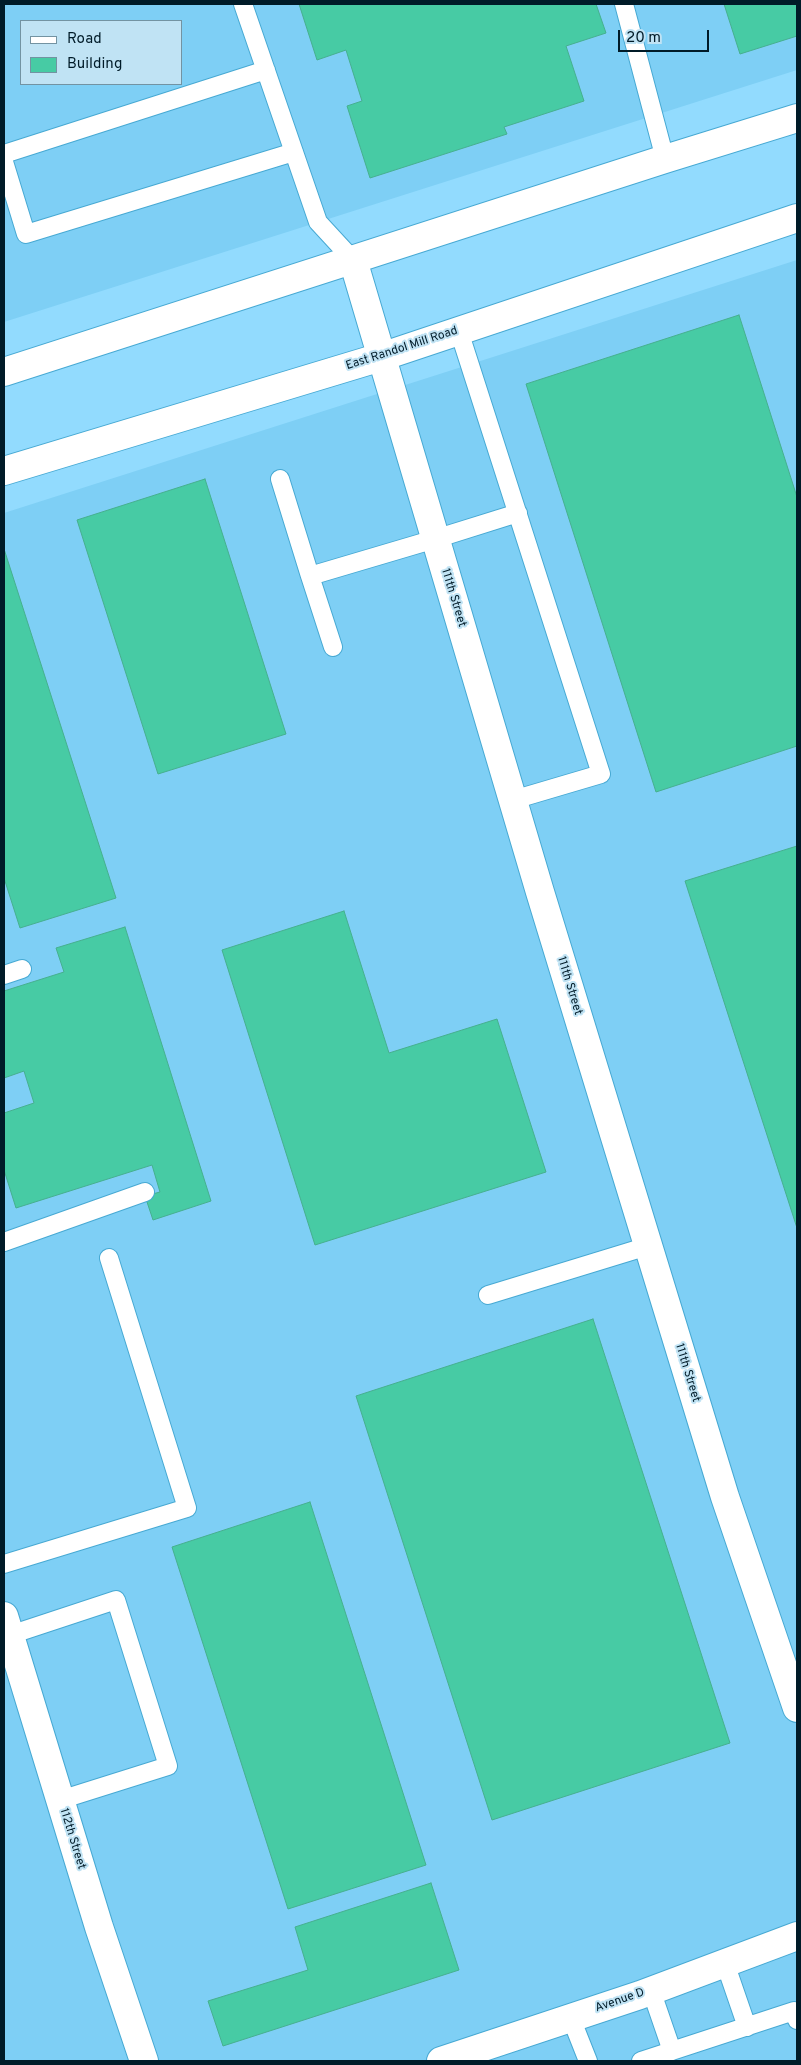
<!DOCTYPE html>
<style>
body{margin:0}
#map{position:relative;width:801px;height:2065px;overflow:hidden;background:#92dbfe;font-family:Overpass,sans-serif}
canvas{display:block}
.frame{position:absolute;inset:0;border:5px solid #001b28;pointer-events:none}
.legend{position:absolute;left:20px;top:20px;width:162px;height:65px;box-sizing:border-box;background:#c0e3f4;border:1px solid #7393a2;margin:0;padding:6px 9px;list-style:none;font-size:15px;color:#001b28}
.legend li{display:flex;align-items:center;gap:10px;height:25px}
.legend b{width:25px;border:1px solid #7393a2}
.scale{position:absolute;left:618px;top:30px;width:91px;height:22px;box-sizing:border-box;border:2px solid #001b28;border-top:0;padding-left:6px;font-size:15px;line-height:18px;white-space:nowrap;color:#001b28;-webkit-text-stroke:4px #c0e3f4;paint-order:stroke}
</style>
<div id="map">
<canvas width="801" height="2065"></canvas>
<div class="frame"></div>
<ul class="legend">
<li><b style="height:6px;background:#fff"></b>Road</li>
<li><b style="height:14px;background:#47cba4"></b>Building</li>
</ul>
<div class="scale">20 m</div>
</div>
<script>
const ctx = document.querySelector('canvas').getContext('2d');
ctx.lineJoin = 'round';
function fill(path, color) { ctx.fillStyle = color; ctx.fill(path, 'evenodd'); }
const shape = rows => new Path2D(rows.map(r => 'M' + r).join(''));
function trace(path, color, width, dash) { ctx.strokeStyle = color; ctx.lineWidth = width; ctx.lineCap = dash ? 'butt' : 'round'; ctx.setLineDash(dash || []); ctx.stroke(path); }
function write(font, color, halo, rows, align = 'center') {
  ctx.font = font + ' Overpass,sans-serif'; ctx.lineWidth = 4; ctx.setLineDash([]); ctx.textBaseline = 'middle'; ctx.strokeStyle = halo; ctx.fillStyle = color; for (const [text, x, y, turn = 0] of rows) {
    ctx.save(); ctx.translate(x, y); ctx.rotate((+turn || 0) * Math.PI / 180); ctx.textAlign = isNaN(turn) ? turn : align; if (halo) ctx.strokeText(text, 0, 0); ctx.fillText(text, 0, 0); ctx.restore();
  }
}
const built = shape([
 [4,4,797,4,797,70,4,322],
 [21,21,181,21,181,84,21,84],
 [797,260,797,2061,4,2061,4,513]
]);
const building = shape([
 [299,4,596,4,606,33,566,46,584,101,504,127,507,134,370,178,347,106,362,101,346,50,317,60,299,4],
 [724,4,797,4,797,36,740,54,724,4],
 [739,315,797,497,797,746,656,792,526,384,739,315],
 [205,479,286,734,158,774,77,520,205,479],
 [5,552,116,898,20,928,4,878,4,553,5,552],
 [797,846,797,1228,685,881,797,846],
 [344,911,389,1053,497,1019,546,1172,315,1245,222,950,344,911],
 [125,927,211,1201,153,1220,145,1196,160,1192,152,1165,16,1208,4,1170,4,1113,34,1103,24,1071,4,1078,4,991,64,972,56,948,125,927],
 [593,1319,730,1743,492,1820,356,1396,593,1319],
 [310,1502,426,1865,288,1909,172,1547,310,1502],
 [431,1883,459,1970,223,2046,208,2001,308,1970,295,1927,431,1883]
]);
const service = shape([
 [243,4,318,222,353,260],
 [624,4,665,159],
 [4,154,266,70],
 [4,162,26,234,294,152],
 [459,331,601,774,513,800],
 [280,479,310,576],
 [333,647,310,576,435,539,518,513],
 [4,975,22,969],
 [4,1242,145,1192],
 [488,1295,648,1246],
 [4,1564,187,1508,109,1258],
 [10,1635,116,1600,168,1766,60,1800],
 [725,1963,747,2027],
 [651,1990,672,2051],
 [571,2018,588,2061],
 [641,2061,794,2011,797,2020]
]);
const minor = shape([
 [353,260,540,892,725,1497,797,1708],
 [4,1616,99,1927,144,2061],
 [441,2061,640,1995,797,1936]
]);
const secondary = shape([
 [4,372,665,159,797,118],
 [4,471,381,357,797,218]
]);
const streetNames = [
 ["East Randol Mill Road",402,349,-18],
 ["111th Street",453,598,73],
 ["111th Street",569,986,73],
 ["111th Street",687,1373,73],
 ["112th Street",72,1839,73],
 ["Avenue D",620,2001,-19]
];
fill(built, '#7ecff5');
fill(building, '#47cba4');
trace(building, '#46b08f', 1);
trace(service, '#47a9d3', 20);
trace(minor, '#47a9d3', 30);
trace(secondary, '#47a9d3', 30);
trace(service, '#fff', 18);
trace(minor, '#fff', 28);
trace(secondary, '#fff', 28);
write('12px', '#001b28', '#c0e3f4', streetNames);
</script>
